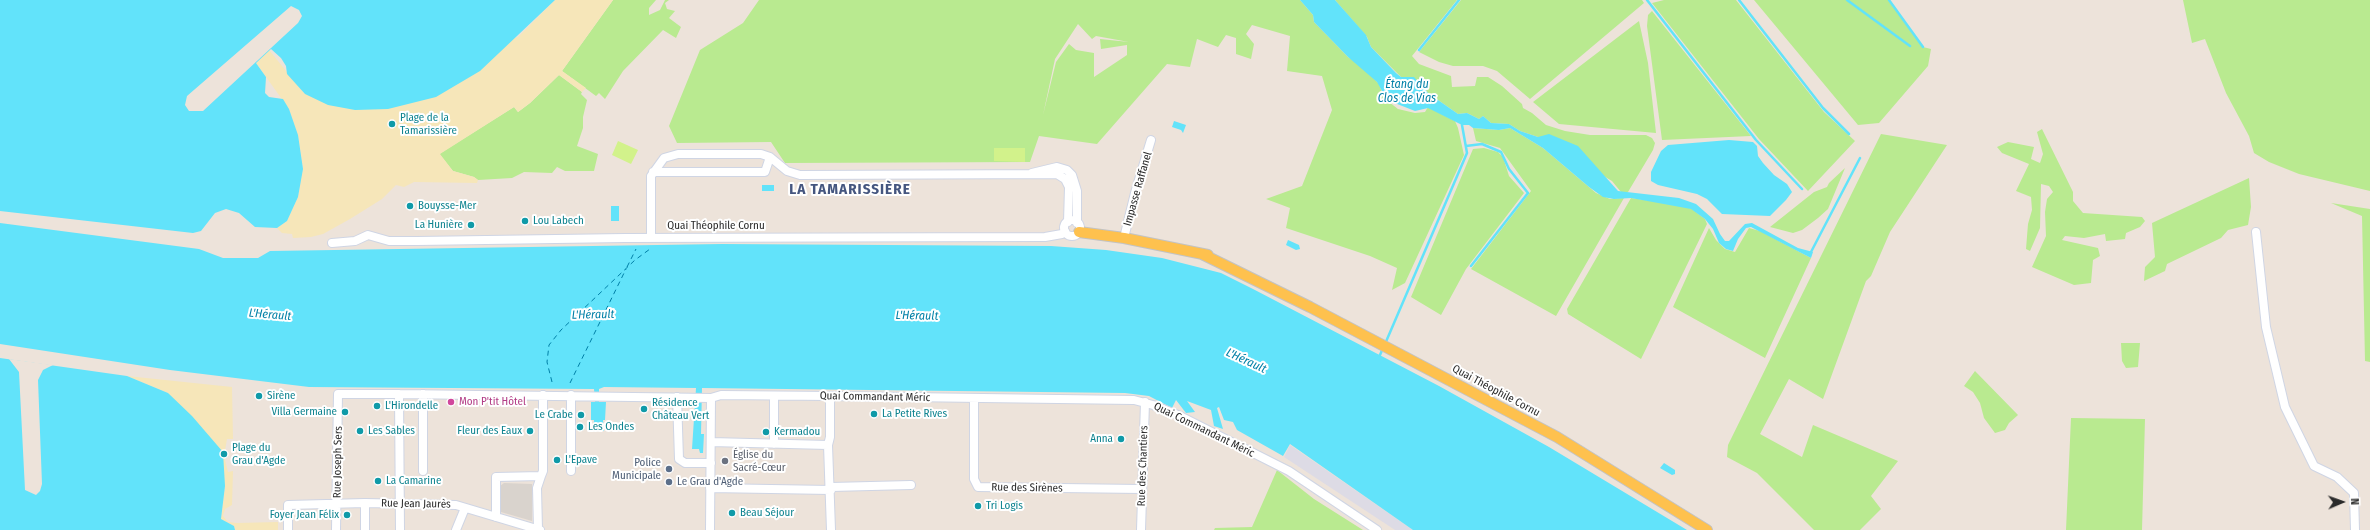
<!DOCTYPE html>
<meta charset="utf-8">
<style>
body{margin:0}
#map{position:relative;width:2370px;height:530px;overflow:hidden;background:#ede3da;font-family:"Fira Sans Condensed",sans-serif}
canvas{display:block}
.north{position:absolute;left:2322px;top:482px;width:40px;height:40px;-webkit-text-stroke:3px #fff;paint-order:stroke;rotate:88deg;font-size:11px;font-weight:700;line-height:16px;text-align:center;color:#2a2a2a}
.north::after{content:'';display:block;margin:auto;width:14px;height:18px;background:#2a2a2a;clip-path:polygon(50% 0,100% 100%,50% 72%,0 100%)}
</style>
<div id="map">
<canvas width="2370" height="530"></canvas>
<div class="north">N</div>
</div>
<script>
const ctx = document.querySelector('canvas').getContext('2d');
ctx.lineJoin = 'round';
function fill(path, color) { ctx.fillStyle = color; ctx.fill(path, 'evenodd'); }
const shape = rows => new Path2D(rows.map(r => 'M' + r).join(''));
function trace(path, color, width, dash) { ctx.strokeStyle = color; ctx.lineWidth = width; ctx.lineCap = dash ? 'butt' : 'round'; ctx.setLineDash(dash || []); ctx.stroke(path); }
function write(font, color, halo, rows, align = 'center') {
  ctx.font = font + ' "Fira Sans Condensed",sans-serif'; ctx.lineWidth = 4; ctx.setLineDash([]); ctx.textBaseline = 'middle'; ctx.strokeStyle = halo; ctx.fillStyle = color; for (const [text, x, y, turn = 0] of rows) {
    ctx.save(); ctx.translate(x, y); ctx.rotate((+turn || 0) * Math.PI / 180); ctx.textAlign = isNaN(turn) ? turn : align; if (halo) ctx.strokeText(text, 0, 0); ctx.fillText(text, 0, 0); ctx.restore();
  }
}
const industrial = shape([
 [1290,445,1413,530,1395,530,1284,457]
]);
const green = shape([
 [613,0,656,0,649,8,649,15,660,10,665,0,669,0,665,3,667,9,675,11,669,18,681,27,676,38,663,30,623,71,605,99,599,93,596,96,562,71],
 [759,0,1300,0,1313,15,1314,22,1348,57,1363,67,1379,84,1384,98,1398,109,1415,113,1425,112,1428,107,1455,121,1458,128,1464,155,1405,283,1392,290,1397,268,1370,256,1286,228,1290,208,1266,199,1302,186,1332,110,1322,76,1287,71,1290,36,1252,25,1246,34,1254,44,1251,59,1236,54,1236,38,1226,35,1218,47,1197,39,1190,67,1167,64,1097,144,1039,136,1030,162,785,163,771,142,677,143,669,126,700,50,743,23],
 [1078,24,1092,39,1096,36,1129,42,1100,39,1101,49,1127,45,1127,55,1094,77,1094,53,1076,50,1069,44,1056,62,1043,115,1055,59],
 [1335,0,1457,0,1412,56,1419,64,1451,76,1452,87,1475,86,1477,77,1488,77,1502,86,1522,104,1523,108,1532,113,1546,125,1565,131,1590,135,1646,135,1652,138,1655,143,1653,150,1628,192,1621,192,1612,181,1538,137,1520,131,1509,124,1491,123,1483,116,1479,119,1467,113,1458,114,1428,93,1424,87,1401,77,1371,47,1367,37],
 [1461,0,1642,0,1644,3,1530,99,1497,71,1483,66,1453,66,1439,62,1419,52],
 [1664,0,1736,0,1824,112,1855,141,1808,191,1759,139,1652,3],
 [1754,0,1888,0,1923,47,1931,49,1928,66,1879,123,1858,125],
 [2183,0,2370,0,2370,191,2299,174,2269,162,2254,153,2249,136,2226,93,2205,39,2192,43],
 [1652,11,1751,136,1662,140,1647,26,1648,15],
 [1639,21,1648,63,1656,133,1559,124,1533,102],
 [559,75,582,92,581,94,587,100,583,117,583,128,577,146,598,154,594,171,565,171,557,167,552,173,524,172,512,178,478,180,474,177,453,171,439,154,514,107,518,112,530,103],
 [1473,128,1499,130,1510,128,1543,148,1596,193,1610,199,1624,198,1556,316,1471,269,1531,191,1500,148,1476,141],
 [2042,129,2073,192,2073,201,2083,213,2142,217,2145,221,2140,227,2126,233,2125,239,2106,241,2105,234,2084,238,2065,236,2062,240,2098,248,2100,256,2093,260,2091,283,2074,285,2032,267,2046,236,2045,212,2047,199,2053,192,2049,186,2041,184,2040,228,2030,251,2026,249,2028,224,2032,210,2031,197,2016,191,2029,164,2002,153,1997,147,2008,142,2034,147,2031,159,2040,163,2043,154,2037,132],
 [1881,134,1947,145,1890,232,1871,276,1866,281,1823,399,1789,379,1760,434,1802,457,1813,425,1898,461,1871,496,1881,509,1860,530,1814,530,1757,473,1727,457,1728,445],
 [1484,148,1498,152,1503,157,1509,176,1524,193,1466,269,1441,315,1411,297,1473,149],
 [1845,168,1828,209,1818,218,1802,230,1793,233,1770,227,1814,192,1827,187,1829,183],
 [2249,178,2251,207,2248,225,2228,230,2221,238,2167,264,2165,271,2144,281,2145,267,2155,257,2152,223],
 [1631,198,1681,205,1692,209,1705,219,1707,224,1641,359,1568,314,1567,309],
 [2331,203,2370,209,2370,362,2365,361,2362,216],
 [1709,228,1716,240,1725,249,1735,252,1749,228,1760,231,1811,258,1765,358,1673,307],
 [2121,343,2140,343,2138,367,2126,368,2122,361],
 [1975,371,2018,415,2009,423,2005,430,1995,433,1984,418,1980,403,1973,392,1964,386],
 [2071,418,2145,419,2142,530,2066,530],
 [1277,470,1314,499,1363,530,1214,530,1215,528,1252,527]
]);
const sand = shape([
 [555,0,613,0,562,71,586,88,582,92,559,75,530,103,518,112,514,107,440,154,453,171,474,177,478,180,477,183,414,182,404,187,396,185,382,199,350,219,323,234,311,237,293,238,292,234,282,233,277,228,287,221,298,197,303,168,298,136,289,109,256,63,269,50,305,94,518,37],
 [127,376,232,387,233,439,227,439,224,456,228,472,233,471,232,505,225,509,223,516,228,522,237,523,278,522,278,530,235,530,234,526,221,519,225,486,168,393]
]);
const pitch = shape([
 [618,141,638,150,631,164,612,155],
 [994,148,1025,148,1025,162,994,161]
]);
const plaza = shape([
 [504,483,532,484,532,521,501,512,500,486]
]);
const water = shape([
 [0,0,555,0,480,71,436,97,388,109,355,110,328,105,305,94,287,74,286,66,281,58,271,49,256,63,266,77,265,93,269,97,283,99,289,109,298,135,303,169,298,197,287,221,277,228,255,227,239,213,226,209,215,213,201,231,193,233,0,211],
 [1300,0,1335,0,1366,35,1371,47,1396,73,1401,77,1414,77,1428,93,1458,114,1467,113,1479,119,1483,116,1491,123,1509,124,1520,131,1538,137,1549,134,1578,146,1618,191,1679,198,1696,204,1713,219,1720,234,1725,241,1729,241,1745,224,1752,223,1798,248,1813,252,1811,258,1751,227,1746,228,1738,239,1733,251,1726,249,1719,243,1713,229,1705,219,1691,209,1631,198,1614,199,1603,197,1589,187,1543,148,1510,128,1499,130,1473,128,1469,125,1462,125,1428,108,1415,111,1387,100,1377,82,1348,57,1314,22,1313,15],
 [1174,121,1186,125,1183,133,1181,130,1172,127],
 [1729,140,1753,142,1757,146,1758,156,1763,163,1774,175,1787,184,1792,192,1786,200,1770,216,1722,214,1707,199,1697,194,1658,185,1651,181,1651,172,1661,151,1668,145],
 [762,185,774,185,774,191,762,191],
 [611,206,619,206,619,221,611,221],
 [0,223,199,249,223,258,258,258,270,251,722,244,1051,246,1106,250,1162,258,1221,273,1253,289,1439,386,1549,447,1687,530,1413,530,1290,444,1283,456,1237,430,1233,422,1224,420,1219,407,1217,408,1223,429,1214,426,1211,410,1187,401,1195,412,1186,413,1176,400,1172,408,1149,396,1125,393,702,388,701,434,704,434,703,453,700,453,699,449,692,449,696,388,604,387,599,389,599,402,606,402,605,420,603,420,604,431,593,431,594,420,591,420,591,402,595,402,594,389,309,387,170,370,0,344],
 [1288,240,1299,245,1300,249,1296,250,1286,245],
 [0,358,127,376,168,393,192,416,223,452,225,486,221,519,234,526,235,530,0,530],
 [1664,463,1675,470,1675,474,1672,475,1660,468]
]);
const pier = shape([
 [291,6,299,10,302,16,298,23,203,111,189,111,185,105,187,96],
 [9,359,53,365,43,370,38,380,42,484,40,491,36,495,25,490,19,372]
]);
const stream = shape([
 [1647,0,1756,140,1802,189],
 [1739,0,1823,108,1849,134],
 [1847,0,1910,46],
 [1889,0,1923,47],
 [1419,50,1459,0],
 [1466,146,1482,144,1501,152,1509,169,1528,193,1471,266],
 [1811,252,1860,158],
 [1385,344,1467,153,1462,125],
 [1380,355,1383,348]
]);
const ferry = shape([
 [627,267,636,249],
 [552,382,547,362,549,345,561,330,635,260,650,249],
 [570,383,626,269]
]);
const minor = shape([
 [653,172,765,172,770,157],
 [1032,173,1057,167,1067,170,1072,175,1077,191,1077,223],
 '1064 228a8 8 0 1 1 16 0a8 8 0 1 1-16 0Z',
 [2256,232,2266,327,2285,407,2314,466,2337,477,2354,493,2355,530],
 [651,238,651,176,664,158,678,154,761,154,770,157,787,171,800,175,1057,174,1065,179,1069,187,1068,222],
 [1124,238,1135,193,1151,140],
 [332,243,355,241,368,235,389,241,417,241,625,238,1045,237,1062,234,1065,231],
 [399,394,400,530],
 [423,394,423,471],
 [830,396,830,437,828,445,831,530],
 [677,397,679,459,685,463,711,463],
 [974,398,974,479,978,487,1142,489],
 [711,442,828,445],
 [774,444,774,396],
 [571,471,571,395],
 [541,476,543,471,543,395],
 [831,487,911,485],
 [710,488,831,490],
 [496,517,496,477,541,476,537,488,538,529],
 [288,530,288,505,365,503,456,505,540,530],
 [336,530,338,394,399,394,711,398,721,395,830,396,1134,400,1153,405,1180,416,1289,471,1377,530],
 [365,530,365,503],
 [456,530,465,508],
 [710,530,711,398],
 [1141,530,1145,402]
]);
const major = shape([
 [1079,232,1124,238,1208,255],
 [1202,254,1310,307,1557,437,1707,530]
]);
const markers = [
 [392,124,4,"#0f9aa8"],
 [410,206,4,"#0f9aa8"],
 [525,221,4,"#0f9aa8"],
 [471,225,4,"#0f9aa8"],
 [259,396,4,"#0f9aa8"],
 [451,402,4,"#d1479c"],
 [377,406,4,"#0f9aa8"],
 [644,409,4,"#0f9aa8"],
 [345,412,4,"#0f9aa8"],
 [874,414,4,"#0f9aa8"],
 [581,415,4,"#0f9aa8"],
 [580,427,4,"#0f9aa8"],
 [360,431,4,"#0f9aa8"],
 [530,431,4,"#0f9aa8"],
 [766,432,4,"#0f9aa8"],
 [1121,439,4,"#0f9aa8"],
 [224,454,4,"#0f9aa8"],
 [557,460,4,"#0f9aa8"],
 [725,461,4,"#6b7280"],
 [669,469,4,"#5c6f8a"],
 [378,481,4,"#0f9aa8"],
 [669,482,4,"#5c6f8a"],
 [978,506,4,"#0f9aa8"],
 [732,513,4,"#0f9aa8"],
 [347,515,4,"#0f9aa8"]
];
const cultureNames = [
 ["Plage de la",400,118],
 ["Tamarissière",400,131],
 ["Bouysse-Mer",418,206],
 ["Lou Labech",533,221],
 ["La Hunière",463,225,"right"],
 ["Sirène",267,396],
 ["Résidence",652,403],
 ["Château Vert",652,416],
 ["L'Hirondelle",385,406],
 ["Villa Germaine",337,412,"right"],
 ["La Petite Rives",882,414],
 ["Le Crabe",573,415,"right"],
 ["Les Ondes",588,427],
 ["Les Sables",368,431],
 ["Fleur des Eaux",522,431,"right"],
 ["Kermadou",774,432],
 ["Anna",1113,439,"right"],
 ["Plage du",232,448],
 ["Grau d'Agde",232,461],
 ["L'Epave",565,460],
 ["La Camarine",386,481],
 ["Tri Logis",986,506],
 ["Beau Séjour",740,513],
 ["Foyer Jean Félix",339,515,"right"]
];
const streetNames = [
 ["Impasse Raffanel",1138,189,-74],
 ["Quai Théophile Cornu",716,226],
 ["Quai Théophile Cornu",1496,391,28],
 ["Quai Commandant Méric",875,397,1],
 ["Quai Commandant Méric",1204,430,26],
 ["Rue Joseph Sers",338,462,-89],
 ["Rue des Chantiers",1143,466,-88],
 ["Rue des Sirènes",1027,488,1],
 ["Rue Jean Jaurès",416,504,1]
];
const hotelNames = [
 ["Mon P'tit Hôtel",459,402]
];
const worshipNames = [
 ["Église du",733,455],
 ["Sacré-Cœur",733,468]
];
const serviceNames = [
 ["Police",661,463],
 ["Municipale",661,476],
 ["Le Grau d'Agde",677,482,"left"]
];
const waterNames = [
 ["Étang du",1407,85],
 ["Clos de Vias",1407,99],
 ["L'Hérault",270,315,5],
 ["L'Hérault",593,315,-1],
 ["L'Hérault",917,316,1],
 ["L'Hérault",1246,361,25]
];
const districtNames = [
 ["LA TAMARISSIÈRE",850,190]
];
fill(industrial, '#dddbe5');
fill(green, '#b9ea90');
fill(sand, '#f6e6b9');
fill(pitch, '#d2f28b');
fill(plaza, '#d9d3cd');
fill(water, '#62e3fa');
fill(pier, '#ede3da');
trace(stream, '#62e3fa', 2.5);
trace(ferry, '#0080a7', 1, [5, 4]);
trace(minor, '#cfd5e4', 10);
trace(major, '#c3c3c3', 12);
trace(minor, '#fff', 8);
trace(major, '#fec14e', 10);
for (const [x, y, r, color] of markers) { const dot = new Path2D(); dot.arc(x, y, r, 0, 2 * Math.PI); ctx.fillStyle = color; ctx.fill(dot); trace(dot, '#fff', 1.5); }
write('11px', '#0d838f', '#fff', cultureNames, 'left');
write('11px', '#2a2a2a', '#fff', streetNames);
write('11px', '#b23c85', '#fff', hotelNames, 'left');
write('11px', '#5b616d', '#fff', worshipNames, 'left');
write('11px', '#4e5e75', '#fff', serviceNames, 'right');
write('italic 12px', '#0080a7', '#fff', waterNames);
ctx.letterSpacing = '1px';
write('bold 15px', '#45567f', '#fff', districtNames);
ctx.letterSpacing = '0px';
</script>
